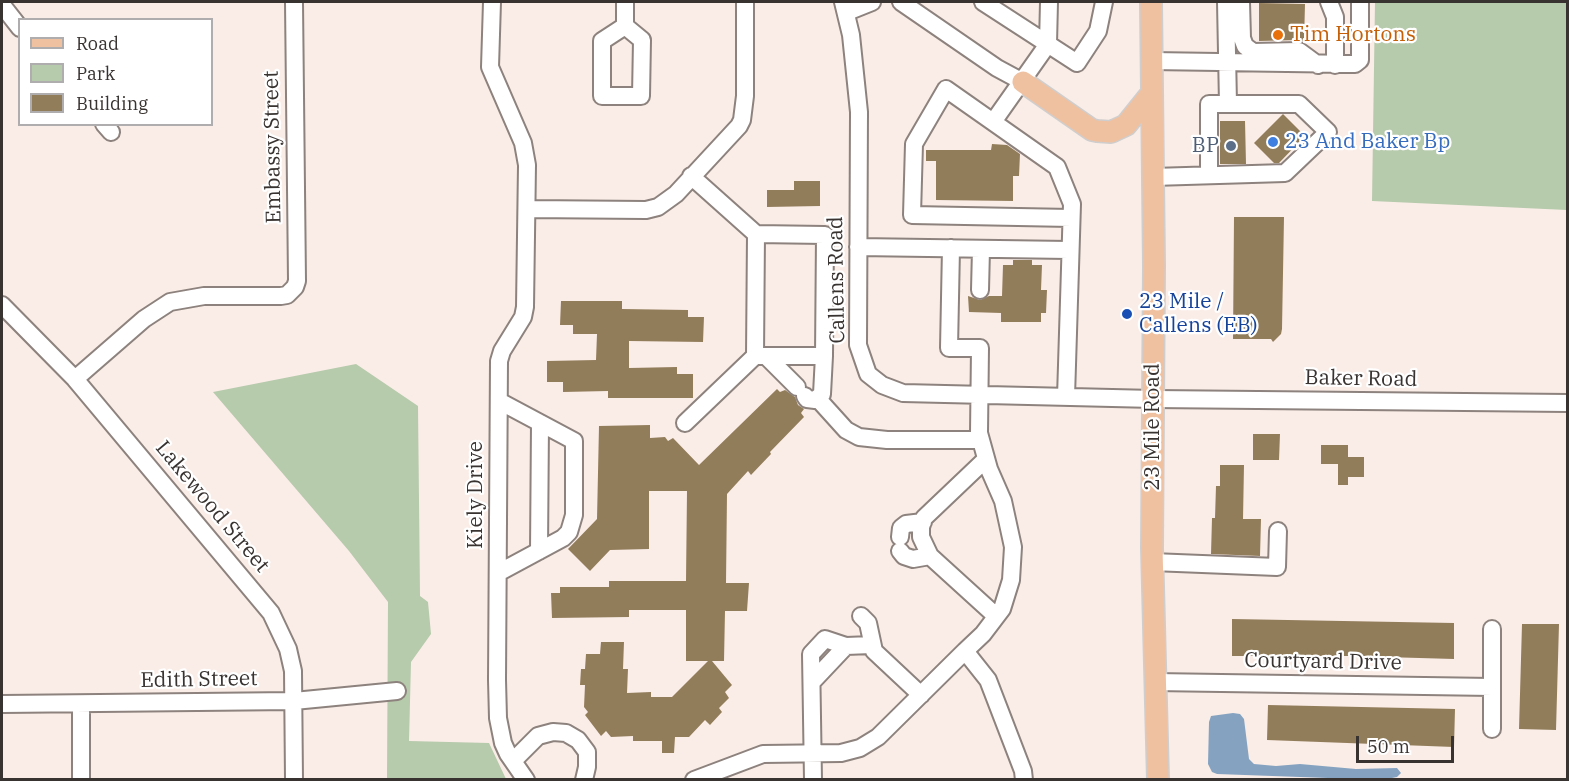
<!DOCTYPE html>
<style>
body{margin:0}
#map{position:relative;width:1569px;height:781px;overflow:hidden;background:#faede7;font-family:"IBM Plex Serif",serif}
canvas{display:block}
.frame{position:absolute;inset:0;border:3px solid #383331;pointer-events:none}
.legend{position:absolute;left:18px;top:18px;width:195px;height:108px;box-sizing:border-box;background:#fff;border:2px solid #afadad;margin:0;padding:8px 10px;list-style:none;font-size:18px;color:#383331}
.legend li{display:flex;align-items:center;gap:12px;height:30px}
.legend b{width:30px;border:2px solid #afadad}
.scale{position:absolute;left:1356px;top:736px;width:98px;height:27px;box-sizing:border-box;border:3px solid #383331;border-top:0;padding-left:8px;font-size:18px;line-height:21px;white-space:nowrap;color:#383331;-webkit-text-stroke:4px #fff;paint-order:stroke}
</style>
<div id="map">
<canvas width="1569" height="781"></canvas>
<div class="frame"></div>
<ul class="legend">
<li><b style="height:8px;background:#efc1a1"></b>Road</li>
<li><b style="height:16px;background:#b6caac"></b>Park</li>
<li><b style="height:16px;background:#927d5b"></b>Building</li>
</ul>
<div class="scale">50 m</div>
</div>
<script>
const ctx = document.querySelector('canvas').getContext('2d');
ctx.lineJoin = 'round';
function fill(path, color) { ctx.fillStyle = color; ctx.fill(path, 'evenodd'); }
const shape = rows => new Path2D(rows.map(r => 'M' + r).join(''));
function trace(path, color, width, dash) { ctx.strokeStyle = color; ctx.lineWidth = width; ctx.lineCap = dash ? 'butt' : 'round'; ctx.setLineDash(dash || []); ctx.stroke(path); }
function write(font, color, halo, rows, align = 'center') {
  ctx.font = font + ' "IBM Plex Serif",serif'; ctx.lineWidth = 4.5; ctx.setLineDash([]); ctx.textBaseline = 'middle'; ctx.strokeStyle = halo; ctx.fillStyle = color; for (const [text, x, y, turn = 0] of rows) {
    ctx.save(); ctx.translate(x, y); ctx.rotate((+turn || 0) * Math.PI / 180); ctx.textAlign = isNaN(turn) ? turn : align; if (halo) ctx.strokeText(text, 0, 0); ctx.fillText(text, 0, 0); ctx.restore();
  }
}
const green = shape([
 [1375,2,1567,2,1567,210,1372,201],
 [356,364,418,406,420,596,428,602,431,634,411,662,409,741,489,743,506,779,387,779,388,602,349,551,213,392]
]);
const water = shape([
 [1233,713,1240,714,1244,719,1249,759,1254,764,1276,766,1300,764,1356,769,1397,768,1401,773,1397,777,1387,779,1355,779,1217,774,1212,772,1208,764,1209,722,1211,716]
]);
const building = shape([
 [1259,3,1305,4,1304,42,1299,40,1259,41],
 [1283,114,1305,136,1279,163,1274,163,1254,143],
 [1220,121,1245,121,1246,164,1220,164],
 [992,144,1007,145,1020,154,1019,176,1013,176,1013,201,936,200,936,161,926,161,926,150,991,150],
 [794,181,820,181,820,206,767,207,767,190,794,190],
 [1234,217,1284,217,1282,329,1281,334,1273,342,1271,339,1233,339],
 [1013,260,1032,260,1032,265,1042,265,1041,290,1047,290,1046,313,1041,313,1041,322,1001,322,1001,313,969,312,968,296,980,300,989,296,1002,296,1003,265,1013,265],
 [561,301,622,301,622,309,688,310,688,317,704,317,703,342,629,341,629,368,677,367,677,374,693,374,693,398,608,398,608,391,563,392,563,382,547,382,547,361,596,360,597,334,573,334,573,325,560,325],
 [777,389,780,392,785,390,795,397,798,405,804,409,801,413,804,417,770,452,771,454,751,475,748,471,727,494,726,583,749,583,747,611,725,611,724,661,712,661,732,685,725,692,729,698,719,708,722,712,710,725,705,720,689,737,675,737,674,753,662,753,662,741,633,741,633,736,611,737,606,731,601,736,585,715,588,712,584,707,585,685,580,685,581,669,585,669,586,654,600,654,601,642,624,642,623,669,628,669,627,693,651,692,651,697,672,697,708,661,686,661,686,610,629,610,629,617,552,618,551,593,560,593,560,587,609,587,609,581,686,581,687,491,649,491,649,549,610,550,590,571,568,549,597,519,599,426,650,425,650,438,665,437,668,441,673,438,699,465],
 [1253,434,1280,434,1279,460,1253,460],
 [1321,445,1348,445,1348,457,1364,457,1364,477,1348,477,1348,485,1338,485,1338,464,1321,464],
 [1220,465,1244,465,1243,519,1261,519,1260,556,1211,554,1212,518,1215,518,1216,486,1220,486],
 [1232,619,1454,623,1454,659,1350,656,1232,656],
 [1522,624,1559,624,1556,730,1519,729],
 [1268,705,1455,709,1454,747,1267,740]
]);
const minor = shape([
 [492,2,490,67,523,143,527,165,525,307,523,317,502,351,499,361,497,680,498,718,503,743,508,754,526,780],
 [625,2,625,26,642,40,641,96,602,96,602,41,625,26],
 [843,2,851,35,859,112,858,345,868,374,882,385,903,393,1154,399,1568,403],
 [901,2,997,68,1023,82],
 [983,2,1077,63,1098,31,1104,2],
 [1049,2,1048,44,993,122,1057,167,1072,204,1066,397],
 [1226,2,1228,104],
 [1241,2,1242,38,1245,46,1253,52,1299,51,1318,65],
 [1329,2,1335,17,1335,65],
 [2,5,20,28],
 [847,12,872,2],
 [1151,61,1355,64,1360,60,1360,2],
 [993,122,946,89,914,144,912,215,1071,218],
 [104,124,111,132],
 [691,176,756,234,825,235,824,356,755,356,756,234],
 [1153,177,1285,173,1328,132,1299,104,1209,104,1209,175],
 [527,209,646,210,658,207,676,194,739,126,742,120,745,96,745,2],
 [858,247,1069,250],
 [980,290,981,249],
 [2,305,75,379,271,613,288,649,293,671,294,780],
 [766,356,797,387],
 [75,379,144,319,170,302,204,296,281,296,287,295,295,287,297,281,294,2],
 [805,396,807,399,815,400,822,394,824,356],
 [818,399,846,430,859,437,887,440,981,440],
 [685,423,755,356],
 [986,459,924,518,921,527,921,537,930,556,996,616],
 [900,537,901,528,906,524,923,522],
 [539,551,540,423],
 [900,551,904,556,913,559,930,556],
 [1152,562,1277,567,1278,531],
 [498,573,563,538,569,532,574,515,574,441,499,401],
 [861,616,868,623,874,651,921,695],
 [965,651,988,680,1023,771,1024,780],
 [812,682,846,646],
 [1154,682,1492,687],
 [2,704,294,701,397,691],
 [1492,729,1492,629],
 [513,761,538,736,553,732,566,733,578,740,587,752,587,767,584,780],
 [81,780,81,705],
 [694,780,763,754,841,753,860,748,878,737,965,651,983,634,1002,609,1011,580,1013,547,1003,501,989,469,979,433,980,348,949,348,951,248],
 [813,780,811,654,825,639,846,646,871,645]
]);
const major = shape([
 [1151,2,1154,266,1152,548,1158,780],
 [1023,82,1092,130,1097,131,1111,132,1126,125,1151,94]
]);
const markers = [
 [1278,35,6,"#e8710a"],
 [1273,142,6,"#3f7fe0"],
 [1231,146,6,"#5c6f8a"],
 [1127,314,6,"#1a4fb4"]
];
const foodNames = [
 ["Tim Hortons",1290,35]
];
const shopNames = [
 ["23 And Baker Bp",1285,142]
];
const serviceNames = [
 ["BP",1219,146]
];
const streetNames = [
 ["Embassy Street",273,147,-91],
 ["Callens Road",837,280,-91],
 ["Baker Road",1361,379,1],
 ["23 Mile Road",1153,427,-90],
 ["Kiely Drive",476,495,-90],
 ["Lakewood Street",212,507,50],
 ["Courtyard Drive",1323,662,1],
 ["Edith Street",199,680,-1]
];
const transitNames = [
 ["23 Mile /",1139,302],
 ["Callens (EB)",1139,326]
];
fill(green, '#b6caac');
fill(water, '#85a3c1');
fill(building, '#927d5b');
trace(minor, '#8d827d', 20);
trace(major, '#cfcece', 24);
trace(minor, '#fff', 16);
trace(major, '#efc1a1', 21);
for (const [x, y, r, color] of markers) { const dot = new Path2D(); dot.arc(x, y, r, 0, 2 * Math.PI); ctx.fillStyle = color; ctx.fill(dot); trace(dot, '#fff', 2); }
write('21px', '#c56008', '#fff', foodNames, 'left');
write('21px', '#366cbe', '#fff', shopNames, 'left');
write('21px', '#4e5e75', '#fff', serviceNames, 'right');
write('21px', '#383331', '#fff', streetNames);
write('21px', '#164399', '#fff', transitNames, 'left');
</script>
